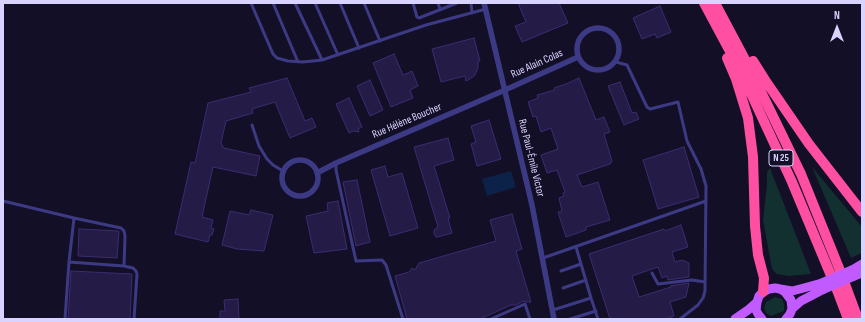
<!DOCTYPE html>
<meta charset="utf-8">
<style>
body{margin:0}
#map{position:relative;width:865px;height:322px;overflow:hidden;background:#130f26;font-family:"Sofia Sans Condensed",sans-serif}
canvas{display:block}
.frame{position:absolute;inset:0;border:4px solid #d9d4ff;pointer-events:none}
.north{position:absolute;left:817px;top:8px;width:40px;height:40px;-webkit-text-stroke:3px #130f26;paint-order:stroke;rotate:0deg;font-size:11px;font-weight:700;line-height:16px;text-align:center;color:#d9d4ff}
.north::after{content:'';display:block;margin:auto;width:14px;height:18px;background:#d9d4ff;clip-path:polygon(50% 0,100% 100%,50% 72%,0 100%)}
</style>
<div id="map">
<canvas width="865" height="322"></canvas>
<div class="frame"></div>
<div class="north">N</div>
</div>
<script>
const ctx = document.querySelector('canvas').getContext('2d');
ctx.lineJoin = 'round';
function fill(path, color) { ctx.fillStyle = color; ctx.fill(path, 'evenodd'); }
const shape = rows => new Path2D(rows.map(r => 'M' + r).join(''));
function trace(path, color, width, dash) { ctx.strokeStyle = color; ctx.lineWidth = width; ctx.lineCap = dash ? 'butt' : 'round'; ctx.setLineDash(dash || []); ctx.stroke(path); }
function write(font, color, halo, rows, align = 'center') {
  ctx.font = font + ' "Sofia Sans Condensed",sans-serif'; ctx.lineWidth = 3.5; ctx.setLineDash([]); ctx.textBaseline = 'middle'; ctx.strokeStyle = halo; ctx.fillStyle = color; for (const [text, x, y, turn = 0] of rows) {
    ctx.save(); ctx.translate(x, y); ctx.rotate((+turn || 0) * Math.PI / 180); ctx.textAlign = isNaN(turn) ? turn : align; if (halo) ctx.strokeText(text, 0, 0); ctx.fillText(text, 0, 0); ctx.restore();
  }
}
const green = shape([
 [812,167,862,227,862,253,851,258],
 [770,168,811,274,789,276,777,274,772,269,763,220,767,184,767,172],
 [775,297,782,299,784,304,784,311,771,316,766,313,764,308,766,302]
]);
const water = shape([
 [511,171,516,187,487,196,482,179]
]);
const building = shape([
 [518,3,559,3,568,23,522,42,515,26,526,22,518,3],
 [660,6,671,32,657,38,655,34,642,39,633,18,660,6],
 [474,38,480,61,478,61,478,68,475,75,470,79,466,81,465,76,441,82,432,49,474,38],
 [394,54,403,75,412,71,418,86,410,90,413,98,391,107,373,63,394,54],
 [287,78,305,121,312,118,316,127,290,138,275,102,252,109,253,113,226,121,221,143,224,148,260,156,256,176,213,167,202,217,213,220,211,228,214,229,212,235,210,235,208,242,175,234,191,162,195,163,208,103,251,92,249,88,287,78],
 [579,78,596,120,604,117,610,132,604,134,612,161,610,164,577,175,582,187,598,182,610,220,586,227,586,230,566,237,558,212,562,211,559,198,564,196,563,193,565,192,557,170,547,173,541,155,558,149,551,128,541,132,536,116,533,117,528,102,538,98,537,95,555,90,554,88,566,84,579,78],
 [370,80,383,110,370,116,357,86,370,80],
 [620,82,632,113,636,112,639,119,624,125,608,86,620,82],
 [349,98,362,127,358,129,359,132,353,131,349,133,336,104,349,98],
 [489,120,501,159,477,166,471,144,476,142,471,126,489,120],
 [448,138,454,160,434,166,450,218,448,218,452,233,438,237,436,237,434,234,434,230,438,227,414,147,448,138],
 [684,147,699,197,658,209,643,160,684,147],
 [385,166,388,177,402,173,418,228,390,236,371,170,385,166],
 [357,180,370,242,356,246,343,182,357,180],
 [338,201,347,249,314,253,306,216,328,211,327,203,338,201],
 [251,210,273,215,264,251,237,249,222,245,230,211,249,215,251,210],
 [512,214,522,249,516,251,531,302,527,302,524,301,516,305,511,305,480,319,407,319,395,276,409,272,412,268,415,270,419,263,496,241,490,220,512,214],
 [681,225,688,247,672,252,675,262,682,260,689,263,689,277,668,280,667,276,662,278,658,267,632,276,639,297,671,287,670,286,689,283,686,297,670,302,674,316,665,319,610,319,589,254,664,229,665,231,681,225],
 [79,229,119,231,117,258,78,256,79,229],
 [71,271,132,274,130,319,68,319,71,271],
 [238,299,239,319,220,319,220,311,225,311,224,300,238,299]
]);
const lane = shape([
 [251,3,273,54,277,58,288,61,303,62,322,60,426,25,486,9],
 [273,3,298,62],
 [295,3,322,60],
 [315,3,338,55],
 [340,3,359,48],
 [364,3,380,41],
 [413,3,417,17,419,18,457,3],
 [438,3,440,9],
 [471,3,472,13],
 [616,62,627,65,647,107,650,109,678,102,687,141,701,169,706,186,705,291,703,298,698,305,680,319],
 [252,125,259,146,267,159,273,165,283,171],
 [336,163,336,170,356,261,382,260,386,265,403,319],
 [3,201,74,218,69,262,65,319],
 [543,258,706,201],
 [69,262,124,266,125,236,124,231,121,228,74,218],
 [124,266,133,268,136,271,137,274,134,319],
 [561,271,581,264],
 [652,273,658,284,692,280,705,282],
 [563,288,586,280],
 [591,298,598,319],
 [553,310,591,298,576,247],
 [491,319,525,304,530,319],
 [570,319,596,311]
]);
const street = shape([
 [484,3,532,205,554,319],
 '577 49a21 21 0 1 1 42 0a21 21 0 1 1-42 0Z',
 '282 178a18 18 0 1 1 36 0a18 18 0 1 1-36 0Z',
 [317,173,336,163,505,90,578,57]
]);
const primary = shape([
 [852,270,862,264],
 [854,276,862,273],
 [780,289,792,291,800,289,822,283],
 [792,309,801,301,824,289],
 [735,319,748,310,757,302],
 [762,319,758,314,756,310,757,302,759,296,763,292,769,289,775,288,780,289,785,292,791,300,792,309,790,314,786,319]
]);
const highway = shape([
 [704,3,741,72,792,182,837,290,848,319],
 [715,3,749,67,801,174,839,268,858,319],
 [727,58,736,79,748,118,753,157,755,226,758,255,764,278,763,292],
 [753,61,765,80,809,144,862,212]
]);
const primaryBridge = shape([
 [822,283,852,270],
 [824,289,854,276]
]);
const shields = [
 [781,158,24]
];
const shieldNames = [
 ["N 25",781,158]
];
const streetNames = [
 ["Rue Alain Colas",537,64,-24],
 ["Rue Hélène Boucher",407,121,-23],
 ["Rue Paul-Émile Victor",531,158,76]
];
fill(green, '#12302f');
fill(water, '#0c2248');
fill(building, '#241b47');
trace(building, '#3b2d73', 1);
trace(lane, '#3d3a85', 3);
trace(street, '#3d3a85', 5.5);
trace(primary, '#c25bff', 9);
trace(highway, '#ff4fa3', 10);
trace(primaryBridge, '#c25bff', 9);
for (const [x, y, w] of shields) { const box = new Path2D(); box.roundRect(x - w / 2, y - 8, w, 16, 3); ctx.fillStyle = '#130f26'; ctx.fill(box); trace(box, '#d9d4ff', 1); }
write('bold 10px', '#d9d4ff', null, shieldNames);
write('11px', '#d9d4ff', '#130f26', streetNames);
</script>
